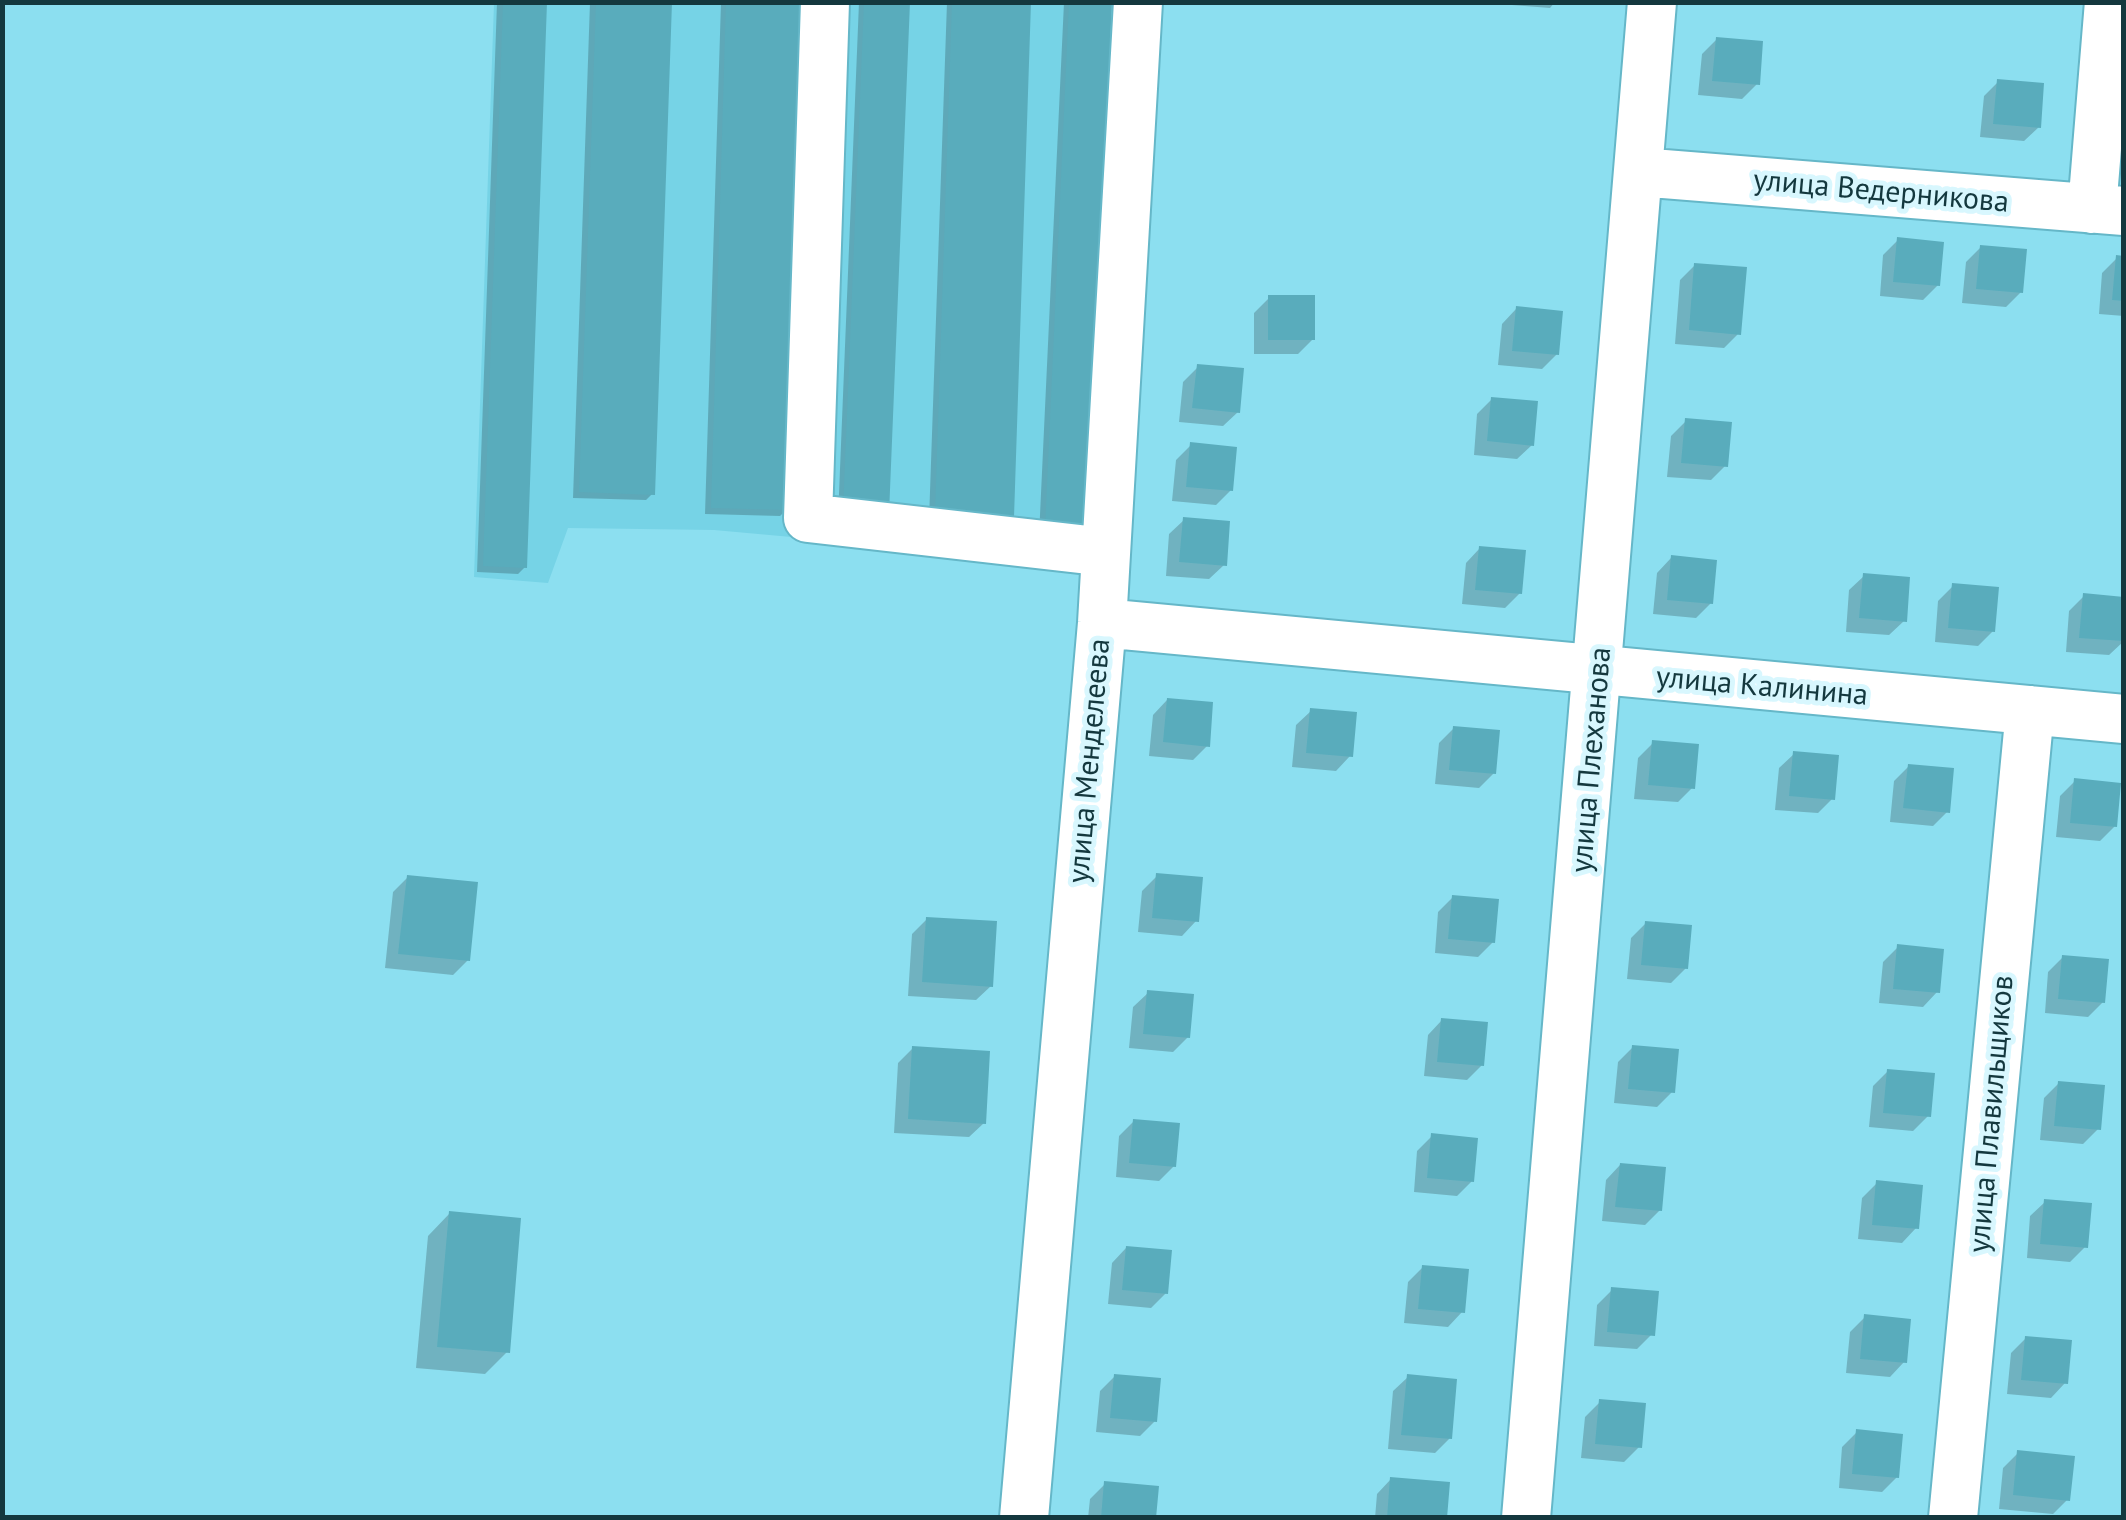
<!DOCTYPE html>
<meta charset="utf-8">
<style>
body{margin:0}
#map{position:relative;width:2126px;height:1520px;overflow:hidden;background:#8cdff0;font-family:"PT Sans",sans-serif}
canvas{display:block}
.frame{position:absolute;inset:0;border:5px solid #14383e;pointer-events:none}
</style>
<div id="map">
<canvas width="2126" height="1520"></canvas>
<div class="frame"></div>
</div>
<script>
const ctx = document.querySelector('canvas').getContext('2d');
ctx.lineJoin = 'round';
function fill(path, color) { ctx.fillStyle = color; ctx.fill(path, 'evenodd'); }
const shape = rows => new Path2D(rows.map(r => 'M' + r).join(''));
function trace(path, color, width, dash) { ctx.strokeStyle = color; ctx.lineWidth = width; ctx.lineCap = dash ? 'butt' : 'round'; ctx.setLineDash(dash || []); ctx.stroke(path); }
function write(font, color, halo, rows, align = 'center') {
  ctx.font = font + ' "PT Sans",sans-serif'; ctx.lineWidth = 10; ctx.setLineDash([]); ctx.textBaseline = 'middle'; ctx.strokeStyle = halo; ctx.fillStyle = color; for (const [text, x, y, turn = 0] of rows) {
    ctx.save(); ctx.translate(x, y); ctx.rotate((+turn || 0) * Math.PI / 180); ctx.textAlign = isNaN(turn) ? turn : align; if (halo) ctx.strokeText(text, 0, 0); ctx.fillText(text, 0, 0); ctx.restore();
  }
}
const built = shape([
 [494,3,1121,3,1090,564,714,530,568,528,548,583,474,577]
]);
const shadow = shape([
 [497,2,545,2,525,567,518,574,477,572],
 [590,2,669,2,652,494,646,500,573,498],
 [721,2,803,2,787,509,780,516,705,514],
 [859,2,907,2,887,513,838,518],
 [947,2,1029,2,1011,516,1005,522,929,520],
 [1064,2,1110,2,1085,531,1039,536],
 [1474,2,1555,2,1550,8],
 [1717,39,1757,84,1742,99,1698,95,1702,54],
 [1998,82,2039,127,2024,141,1980,137,1984,96],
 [1898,240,1938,285,1923,300,1880,296,1883,255],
 [1981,247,2021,292,2006,307,1962,303,1966,262],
 [2117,258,2124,258,2124,316,2099,314,2102,273],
 [1695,265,1738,334,1724,348,1675,344,1680,280],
 [1269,298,1313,339,1298,354,1254,354,1254,313],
 [1516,309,1557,354,1542,369,1498,365,1502,324],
 [1198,367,1238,412,1223,426,1179,422,1183,382],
 [1492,399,1532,445,1517,459,1474,455,1477,414],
 [1686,421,1725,466,1711,480,1667,477,1671,436],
 [1191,445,1231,490,1216,505,1172,501,1176,460],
 [1184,520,1224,565,1209,579,1166,576,1169,534],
 [1480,548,1520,593,1505,608,1462,604,1466,563],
 [1671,558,1711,603,1696,618,1653,614,1657,573],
 [1864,576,1904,621,1889,635,1846,632,1849,590],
 [1953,586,1993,631,1978,646,1935,642,1938,601],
 [2084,596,2124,599,2124,641,2109,655,2066,652,2069,611],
 [1167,700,1208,745,1193,760,1149,756,1153,715],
 [1311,711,1350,756,1336,771,1292,767,1296,725],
 [1454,728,1494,773,1479,788,1435,784,1439,743],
 [1653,743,1693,787,1678,802,1634,799,1638,758],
 [1794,754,1833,798,1818,813,1775,810,1779,768],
 [1908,767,1948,811,1933,826,1890,822,1894,781],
 [2075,781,2115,826,2100,841,2056,837,2060,796],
 [1157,876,1196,921,1182,936,1138,932,1142,891],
 [408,877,468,960,453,975,385,968,393,892],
 [1453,897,1493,942,1478,957,1435,953,1438,912],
 [927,919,991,986,976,1000,908,996,912,934],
 [1646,923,1686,968,1671,983,1627,979,1631,938],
 [1898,947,1937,992,1923,1007,1879,1003,1883,962],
 [2063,957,2103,1002,2088,1017,2045,1013,2048,972],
 [1148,993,1188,1037,1173,1052,1129,1048,1133,1007],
 [1442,1020,1482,1065,1467,1080,1424,1076,1428,1035],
 [1633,1047,1672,1092,1657,1107,1614,1103,1618,1062],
 [913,1048,984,1123,969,1137,894,1133,898,1063],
 [1888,1071,1928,1116,1913,1131,1869,1127,1873,1086],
 [2058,1084,2098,1129,2083,1144,2040,1140,2044,1098],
 [1134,1121,1174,1166,1159,1181,1116,1177,1119,1136],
 [1432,1136,1472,1181,1457,1196,1414,1192,1417,1151],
 [1620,1165,1660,1210,1645,1225,1602,1221,1606,1180],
 [1877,1183,1916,1228,1902,1243,1858,1239,1862,1198],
 [2045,1202,2085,1247,2070,1262,2027,1258,2030,1216],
 [450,1213,507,1352,485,1374,416,1368,428,1236],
 [1126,1248,1166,1293,1151,1308,1108,1304,1112,1263],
 [1423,1267,1462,1312,1448,1327,1404,1323,1408,1282],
 [1612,1290,1652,1334,1637,1349,1594,1346,1597,1305],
 [1865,1317,1904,1362,1890,1377,1846,1373,1850,1332],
 [2026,1338,2065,1383,2051,1398,2007,1394,2011,1353],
 [1115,1376,1155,1421,1140,1436,1096,1432,1100,1391],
 [1408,1377,1450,1438,1435,1453,1388,1449,1393,1391],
 [1600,1402,1639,1447,1624,1462,1581,1458,1585,1417],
 [1857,1432,1897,1477,1882,1492,1839,1488,1842,1447],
 [2018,1453,2067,1500,2053,1514,1999,1509,2003,1468],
 [1391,1479,1445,1518,1375,1518,1377,1494],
 [1105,1484,1154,1518,1088,1518,1090,1499]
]);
const building = shape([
 [503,2,547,2,527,568,483,566],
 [596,2,672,2,655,495,579,492],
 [726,2,806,2,790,510,711,508],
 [864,2,910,2,889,514,843,512],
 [952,2,1031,2,1014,517,935,514],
 [1069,2,1112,2,1088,532,1045,530],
 [1716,37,1763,41,1760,85,1712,81],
 [1997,79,2044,83,2041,128,1993,124],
 [1897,237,1944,242,1940,286,1893,282],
 [1980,245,2027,249,2023,293,1976,289],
 [2116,255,2124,256,2124,301,2112,300],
 [1694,263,1747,267,1741,335,1689,330],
 [1268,295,1315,295,1315,340,1268,340],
 [1516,306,1563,311,1559,355,1512,351],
 [1197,364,1244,368,1240,413,1192,408],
 [1491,397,1538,401,1534,446,1487,441],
 [1685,418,1732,422,1728,467,1681,463],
 [1190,442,1237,447,1233,491,1186,487],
 [1183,517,1230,521,1227,566,1179,562],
 [1479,546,1526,550,1522,594,1475,590],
 [1671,555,1717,560,1713,604,1667,600],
 [1863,573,1910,577,1907,622,1859,618],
 [1952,583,1999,587,1995,632,1948,628],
 [2083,593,2124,597,2124,641,2079,638],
 [1167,698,1213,702,1210,747,1163,742],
 [1310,708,1357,712,1353,757,1306,753],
 [1453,726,1500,730,1496,774,1449,770],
 [1652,740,1699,744,1695,789,1648,785],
 [1793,751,1839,755,1835,800,1789,796],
 [1908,764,1954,768,1950,813,1903,808],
 [2074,778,2121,783,2117,827,2070,823],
 [1156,873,1203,877,1199,922,1152,918],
 [407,875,478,882,470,961,398,954],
 [1452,895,1499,899,1495,943,1448,939],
 [926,917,997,921,993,987,922,982],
 [1645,921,1692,925,1688,969,1641,965],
 [1897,944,1944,949,1940,993,1893,989],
 [2062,955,2109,959,2105,1003,2058,999],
 [1147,990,1194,994,1190,1038,1143,1034],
 [1441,1018,1488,1022,1484,1066,1437,1062],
 [1632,1045,1679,1049,1675,1093,1628,1089],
 [912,1046,990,1051,986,1124,908,1119],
 [1887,1069,1935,1073,1931,1117,1883,1113],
 [2058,1081,2105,1085,2101,1130,2054,1126],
 [1133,1119,1180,1123,1176,1167,1129,1163],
 [1431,1133,1478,1138,1474,1182,1427,1178],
 [1620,1163,1666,1167,1662,1211,1615,1207],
 [1876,1180,1923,1185,1919,1229,1872,1225],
 [2044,1199,2092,1203,2088,1248,2040,1244],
 [449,1211,521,1218,510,1353,437,1347],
 [1126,1246,1172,1250,1168,1294,1122,1290],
 [1422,1265,1469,1269,1465,1313,1418,1309],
 [1611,1287,1659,1291,1655,1336,1607,1332],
 [1864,1314,1911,1319,1907,1363,1860,1359],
 [2025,1336,2072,1340,2068,1384,2021,1380],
 [1114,1374,1161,1378,1157,1422,1110,1418],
 [1407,1374,1457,1379,1452,1439,1401,1435],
 [1599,1399,1646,1403,1642,1448,1595,1444],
 [1856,1429,1903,1434,1899,1478,1852,1474],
 [2017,1450,2075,1456,2070,1501,2013,1495],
 [1390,1477,1450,1482,1447,1518,1387,1518],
 [1104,1481,1159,1486,1156,1518,1101,1518]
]);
const minor = shape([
 [825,2,808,518,1106,552],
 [1639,172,2124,211],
 [2092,209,2109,2],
 [1102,623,2124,719],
 [1024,1518,1102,623,1138,2],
 [1526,1518,1652,2],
 [1953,1518,2030,710]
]);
const streetNames = [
 ["улица Ведерникова",1881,192,5],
 ["улица Калинина",1762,687,5],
 ["улица Плеханова",1592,760,-85],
 ["улица Менделеева",1090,761,-85],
 ["улица Плавильщиков",1992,1114,-85]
];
fill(built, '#76d3e6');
fill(shadow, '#0003');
fill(building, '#59acbc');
trace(minor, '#65b7c8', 52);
trace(minor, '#fff', 48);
write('30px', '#14383e', '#d8f7fe', streetNames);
</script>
